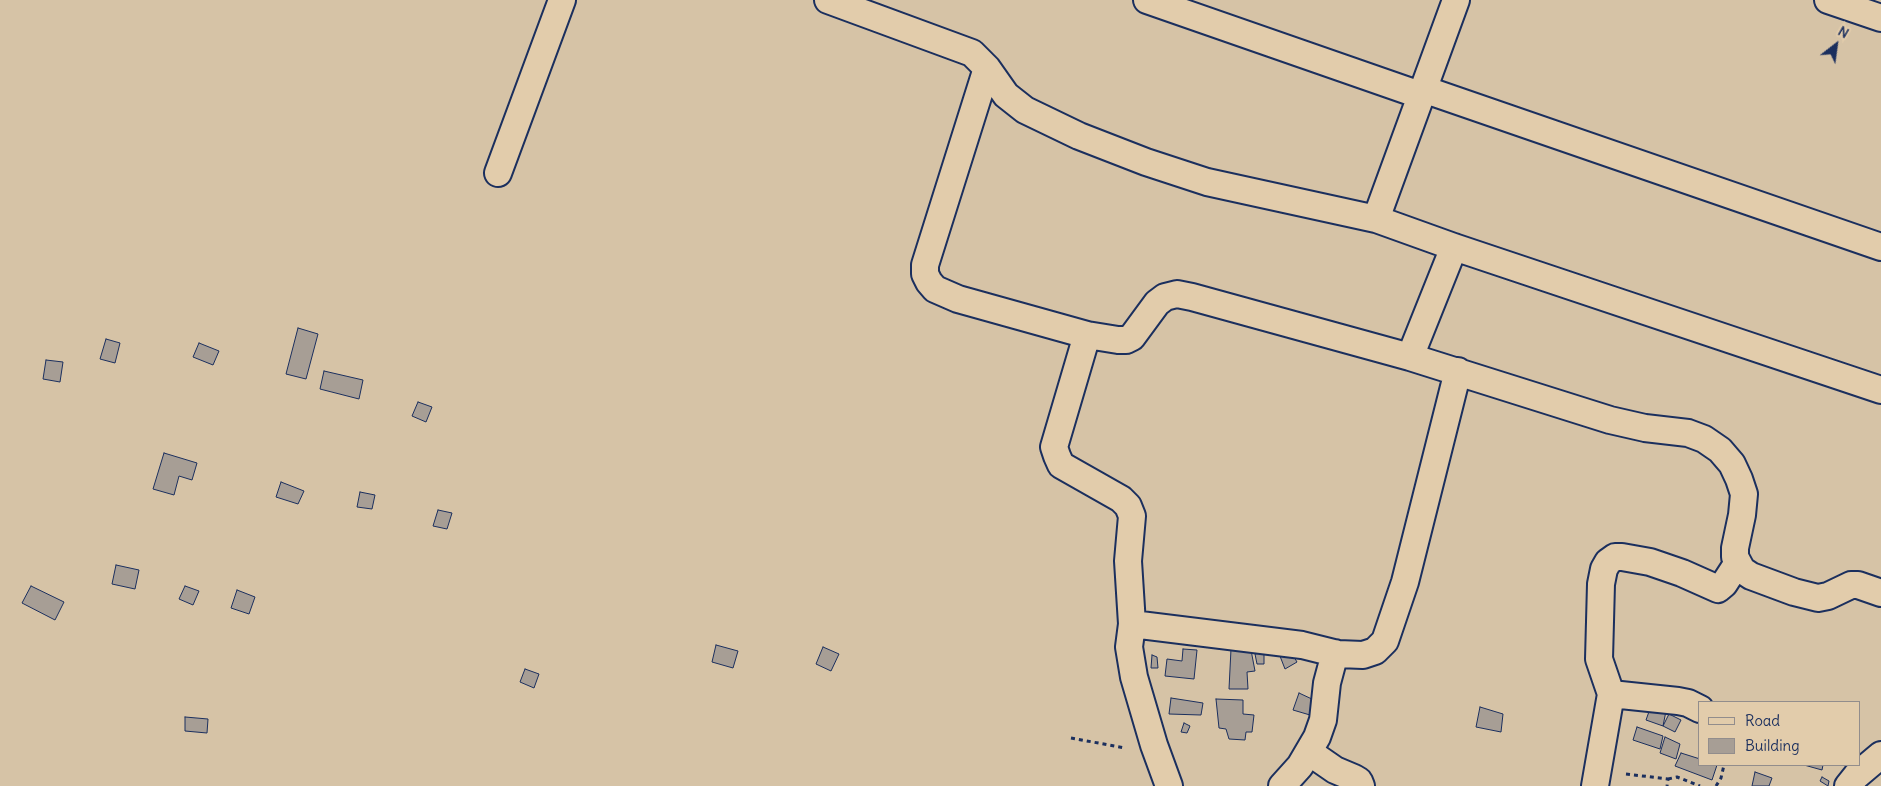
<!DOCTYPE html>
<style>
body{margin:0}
#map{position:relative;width:1881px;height:786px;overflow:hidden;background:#d6c3a6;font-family:Delius,sans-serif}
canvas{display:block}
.legend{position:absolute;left:1698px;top:701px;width:162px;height:65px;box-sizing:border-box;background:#e2ccab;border:1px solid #928d8c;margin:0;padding:6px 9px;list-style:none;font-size:15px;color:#1b2f5e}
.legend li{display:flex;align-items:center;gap:10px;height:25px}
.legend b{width:25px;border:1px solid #928d8c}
.north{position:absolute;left:1811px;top:20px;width:50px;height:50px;-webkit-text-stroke:4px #e2ccab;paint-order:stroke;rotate:30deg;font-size:14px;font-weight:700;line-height:20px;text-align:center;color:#1b2f5e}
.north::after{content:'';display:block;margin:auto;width:18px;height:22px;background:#1b2f5e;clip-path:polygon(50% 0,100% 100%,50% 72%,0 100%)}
</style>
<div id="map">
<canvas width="1881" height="786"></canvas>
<ul class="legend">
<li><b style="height:6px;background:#e2ccab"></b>Road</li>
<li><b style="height:14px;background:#a79e95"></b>Building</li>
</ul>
<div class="north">N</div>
</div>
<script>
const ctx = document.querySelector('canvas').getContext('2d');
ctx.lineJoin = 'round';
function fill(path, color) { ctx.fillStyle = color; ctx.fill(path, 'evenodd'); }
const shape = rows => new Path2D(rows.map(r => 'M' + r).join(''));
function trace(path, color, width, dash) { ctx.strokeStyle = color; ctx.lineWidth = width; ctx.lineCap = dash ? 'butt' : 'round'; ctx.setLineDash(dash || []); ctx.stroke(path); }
const building = shape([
 [298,328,318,334,306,379,286,374,298,328],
 [106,339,120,343,115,363,100,359,106,339],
 [199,343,219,351,213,365,193,357,199,343],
 [46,360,63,362,60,382,43,379,46,360],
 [324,371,363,380,359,399,320,389,324,371],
 [418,402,432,407,426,422,412,416,418,402],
 [164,453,197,463,192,480,179,476,174,495,153,489,164,453],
 [281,482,304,491,298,504,276,497,281,482],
 [360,492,375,495,372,509,357,507,360,492],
 [438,510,452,513,447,529,433,526,438,510],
 [116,565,139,570,135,589,112,584,116,565],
 [31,586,64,602,55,620,22,603,31,586],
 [185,586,199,591,193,605,179,599,185,586],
 [237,590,255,597,249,614,231,608,237,590],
 [716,645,738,651,733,668,712,662,716,645],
 [823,647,839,654,831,671,816,664,823,647],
 [1288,647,1297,662,1285,669,1278,651,1288,647],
 [1183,649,1197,650,1194,679,1165,676,1167,659,1182,661,1183,649],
 [1231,649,1251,650,1255,671,1247,672,1248,689,1229,689,1231,649],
 [1264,652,1264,664,1257,664,1255,654,1264,652],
 [1152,655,1157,657,1158,668,1151,668,1152,655],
 [525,669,539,674,534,688,520,682,525,669],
 [1299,693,1314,700,1310,715,1293,710,1299,693],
 [1171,698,1203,703,1201,715,1169,714,1171,698],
 [1216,699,1243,700,1243,714,1254,715,1252,732,1246,732,1245,740,1229,739,1226,729,1219,728,1216,699],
 [1651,706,1666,711,1663,726,1646,720,1651,706],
 [1480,707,1503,714,1501,732,1476,727,1480,707],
 [1669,714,1681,720,1675,732,1663,726,1669,714],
 [185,717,208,719,207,733,185,731,185,717],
 [1184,723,1190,726,1187,733,1181,732,1184,723],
 [1637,727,1663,736,1660,749,1633,740,1637,727],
 [1665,737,1680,744,1676,759,1660,753,1665,737],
 [1681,753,1700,759,1700,765,1717,765,1712,780,1675,766,1681,753],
 [1804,765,1823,765,1822,770,1804,765],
 [1755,772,1772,778,1769,786,1752,786,1755,772],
 [1822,777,1829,781,1828,786,1820,781,1822,777]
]);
const path = shape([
 [1071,738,1125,748],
 [1626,774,1668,779,1667,786],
 [1668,779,1677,777,1700,786],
 [1716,786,1721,778,1724,765]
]);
const minor = shape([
 [828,0,972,53,987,68,1006,95,1025,110,1079,136,1146,162,1207,182,1376,219,1454,247,1881,390],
 [1147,0,1420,95],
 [1828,0,1881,18],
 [987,68,925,265,925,274,929,282,935,289,958,299,1087,335,1118,340,1126,340,1132,337,1157,303,1165,297,1177,294,1192,297,1410,357,1610,420,1645,428,1688,433,1704,439,1720,450,1732,464,1739,479,1744,494,1742,515,1735,548,1735,557,1742,570,1751,576,1794,592,1818,598,1828,596,1851,585,1858,585,1881,593],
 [1423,89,1881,247],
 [498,173,562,0],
 [1376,219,1456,0],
 [1087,335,1054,447,1057,456,1061,465,1121,499,1128,506,1132,516,1128,561,1132,624,1129,647,1134,677,1154,745,1169,786],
 [1410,357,1454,247],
 [1132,624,1302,645,1338,654,1363,655,1375,651,1385,641,1405,582,1458,371],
 [1611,694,1678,701,1688,703,1700,709],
 [1309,752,1335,770,1354,778,1359,781,1361,786],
 [1282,786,1300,766,1317,737,1323,720,1327,683,1335,653],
 [1595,786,1611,694,1599,659,1601,584,1604,569,1608,562,1615,557,1622,557,1650,562,1682,573,1718,589,1724,584,1737,564],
 [1848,786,1856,776,1881,755]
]);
fill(building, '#a79e95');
trace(building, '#1b2f5e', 1);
trace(minor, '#1b2f5e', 30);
trace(path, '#1b2f5e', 3, [4, 4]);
trace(minor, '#e2ccab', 26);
</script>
